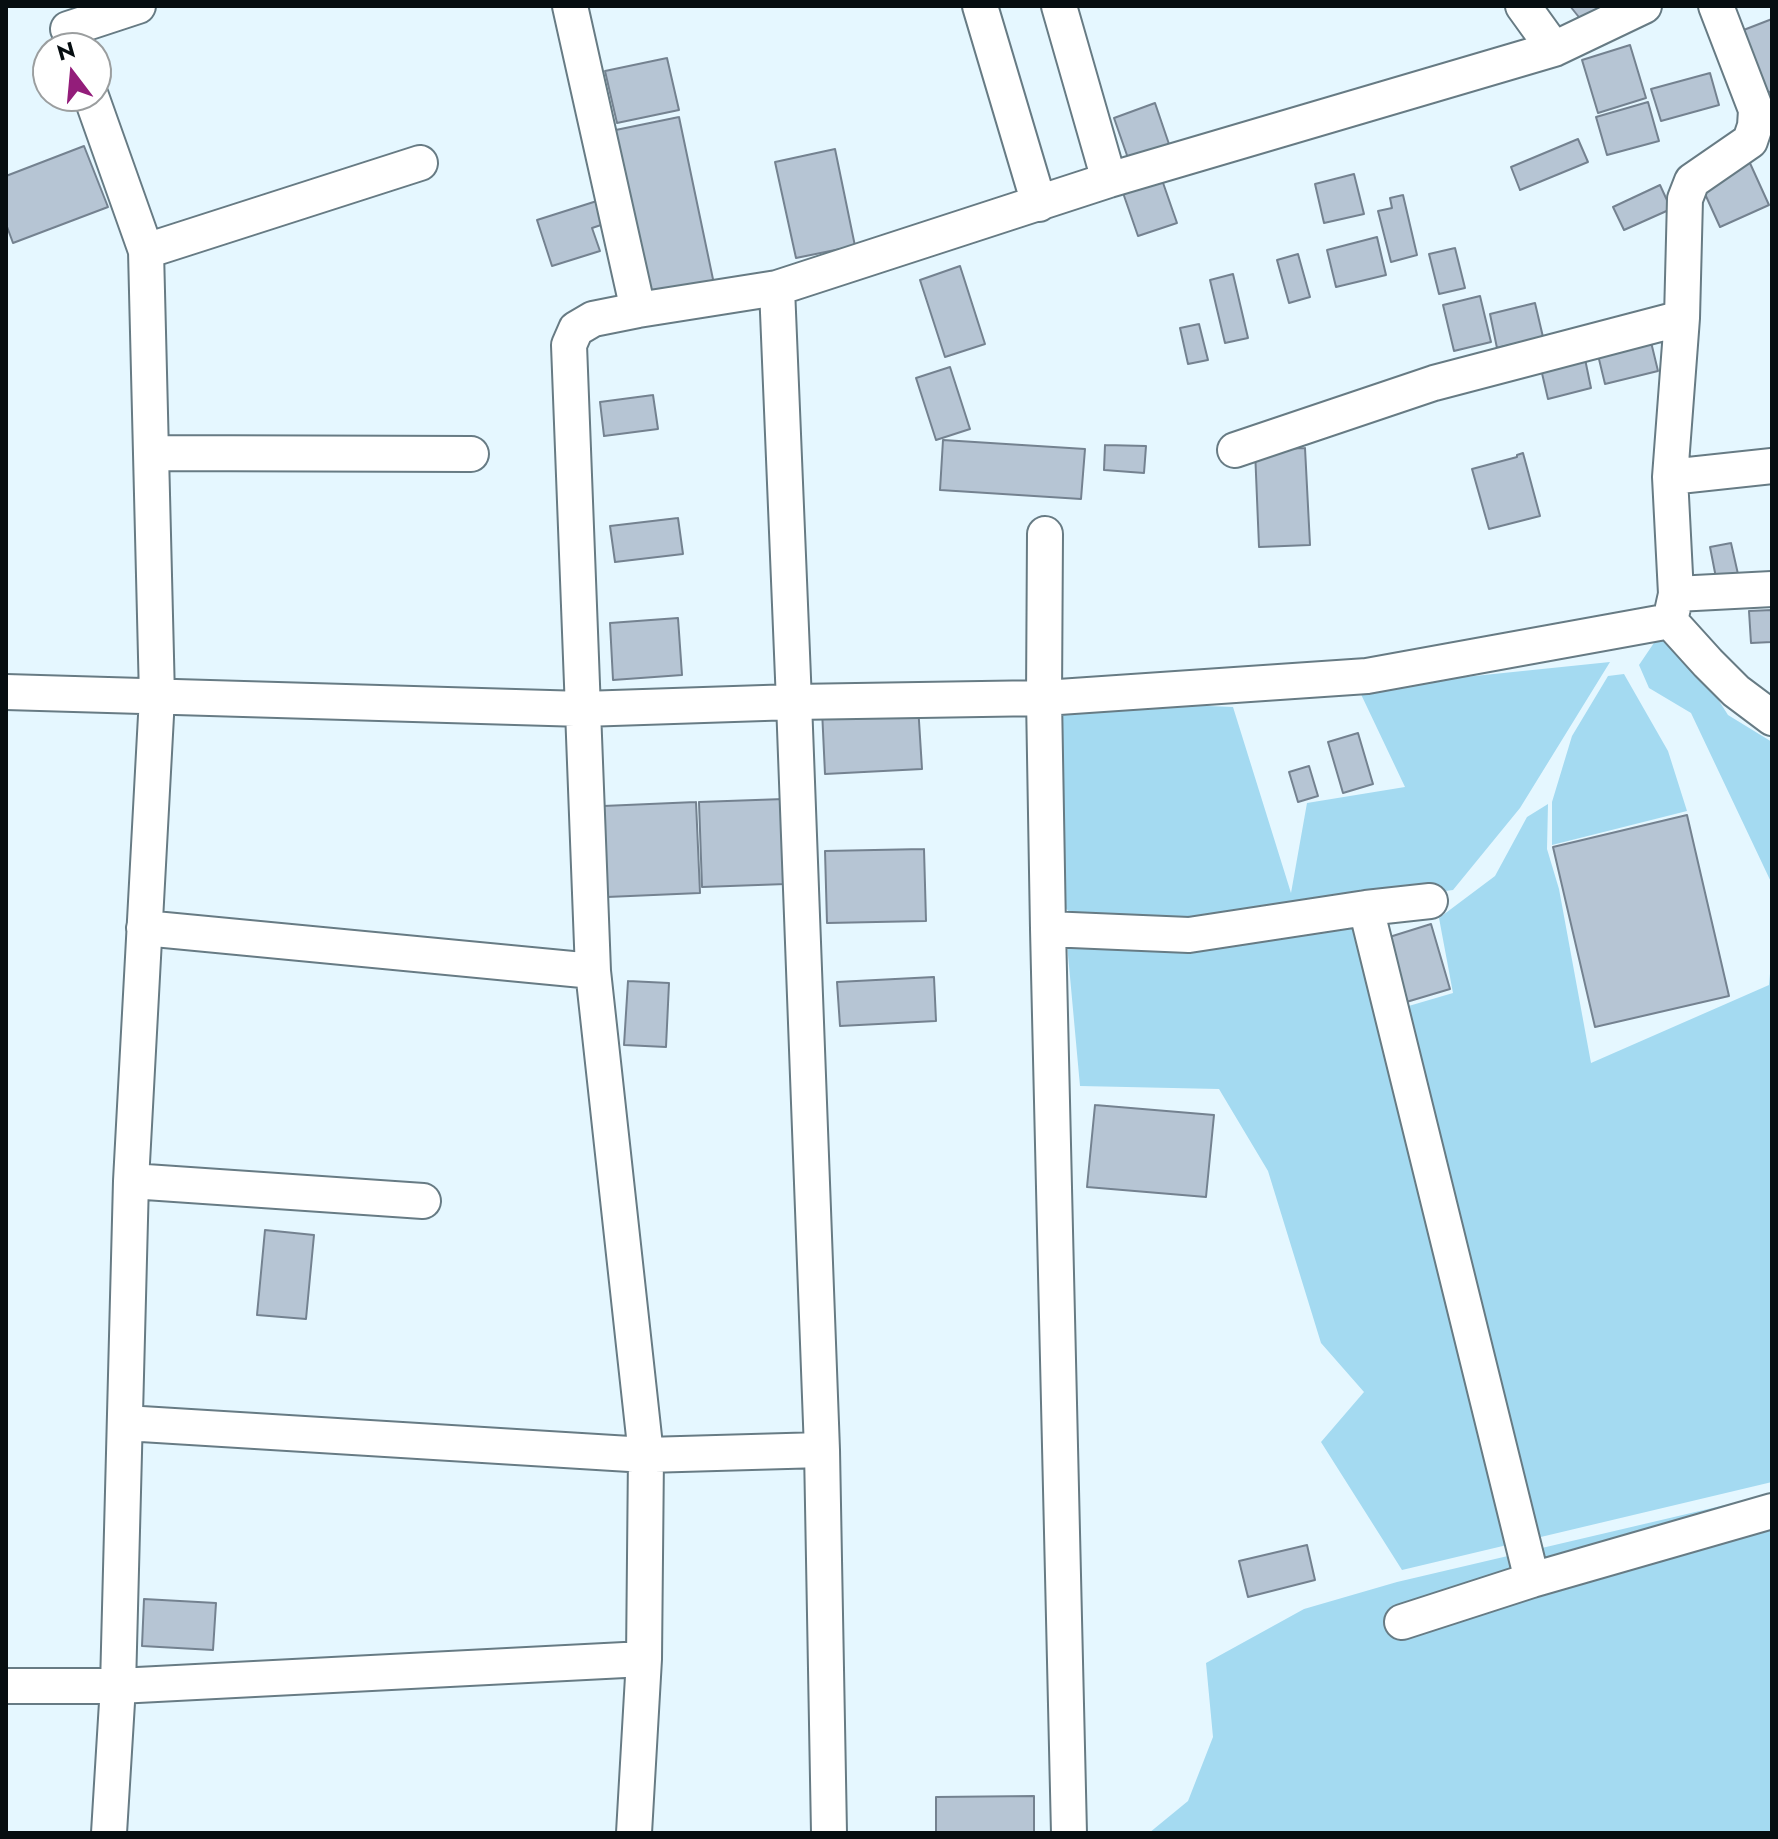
<!DOCTYPE html>
<style>
body{margin:0}
#map{position:relative;width:1778px;height:1839px;overflow:hidden;background:#e5f7ff;font-family:Jost,sans-serif}
canvas{display:block}
.frame{position:absolute;inset:0;border:8px solid #060d10;pointer-events:none}
.north{position:absolute;left:32px;top:32px;width:80px;height:80px;box-sizing:border-box;background:#fff;border:2px solid #9b9e9f;border-radius:50%;rotate:344deg;font-size:22px;font-weight:700;line-height:32px;text-align:center;color:#060d10}
.north::after{content:'';display:block;margin:auto;width:28px;height:36px;background:#931d7a;clip-path:polygon(50% 0,100% 100%,50% 72%,0 100%)}
</style>
<div id="map">
<canvas width="1778" height="1839"></canvas>
<div class="frame"></div>
<div class="north">N</div>
</div>
<script>
const ctx = document.querySelector('canvas').getContext('2d');
ctx.lineJoin = 'round';
function fill(path, color) { ctx.fillStyle = color; ctx.fill(path, 'evenodd'); }
const shape = rows => new Path2D(rows.map(r => 'M' + r).join(''));
function trace(path, color, width, dash) { ctx.strokeStyle = color; ctx.lineWidth = width; ctx.lineCap = dash ? 'butt' : 'round'; ctx.setLineDash(dash || []); ctx.stroke(path); }
const green = shape([
 [1660,634,1691,657,1728,715,1772,742,1772,884,1691,713,1649,688,1639,665],
 [1610,662,1520,808,1453,890,1178,927,1077,919,1058,901,1059,700,1233,707,1291,893,1307,803,1405,787,1358,688],
 [1624,674,1668,751,1687,811,1552,845,1552,802,1572,736,1608,676],
 [1548,804,1547,849,1559,889,1591,1063,1769,985,1772,951,1772,1482,1402,1570,1321,1442,1364,1392,1321,1343,1268,1171,1219,1089,1080,1086,1067,944,1367,917,1395,1010,1453,993,1439,918,1495,876,1527,817],
 [1772,1494,1772,1833,1149,1833,1188,1801,1213,1737,1206,1663,1304,1609,1397,1582]
]);
const building = shape([
 [1570,6,1622,6,1590,31,1570,6],
 [1772,19,1772,91,1764,94,1741,31,1772,19],
 [1630,45,1646,98,1598,113,1582,60,1630,45],
 [667,58,679,110,617,123,605,71,667,58],
 [1710,73,1719,105,1661,121,1651,89,1710,73],
 [1648,102,1659,141,1607,155,1596,117,1648,102],
 [1155,103,1170,147,1129,161,1114,118,1155,103],
 [679,117,714,284,641,299,606,132,679,117],
 [1578,139,1588,162,1520,190,1511,167,1578,139],
 [84,146,108,207,13,243,6,224,6,176,84,146],
 [835,149,855,246,796,258,775,162,835,149],
 [1749,161,1769,205,1720,227,1700,183,1749,161],
 [1354,174,1364,214,1324,223,1315,184,1354,174],
 [1161,177,1177,223,1138,236,1122,190,1161,177],
 [1660,185,1671,209,1624,230,1613,207,1660,185],
 [1403,195,1417,255,1391,262,1378,211,1392,208,1390,198,1403,195],
 [600,200,607,223,592,228,600,251,552,266,537,220,600,200],
 [1377,237,1386,275,1336,287,1327,250,1377,237],
 [1455,248,1465,288,1439,294,1429,254,1455,248],
 [1298,254,1310,297,1289,303,1277,260,1298,254],
 [960,266,985,344,945,357,920,280,960,266],
 [1233,274,1248,338,1225,343,1210,280,1233,274],
 [1480,296,1491,342,1454,351,1443,305,1480,296],
 [1535,303,1543,337,1497,348,1490,314,1535,303],
 [1199,324,1208,360,1188,364,1180,328,1199,324],
 [1651,342,1658,371,1605,384,1598,355,1651,342],
 [1585,359,1591,388,1548,399,1541,369,1585,359],
 [950,367,970,429,936,440,916,378,950,367],
 [653,395,658,429,604,436,600,402,653,395],
 [943,440,1085,449,1081,499,940,490,943,440],
 [1105,445,1146,446,1144,473,1104,470,1105,445],
 [1305,448,1310,545,1259,547,1255,450,1305,448],
 [1523,453,1540,516,1489,529,1472,469,1517,457,1517,455,1523,453],
 [678,518,683,554,615,562,610,526,678,518],
 [1731,543,1740,583,1718,588,1710,547,1731,543],
 [1772,610,1772,642,1751,643,1749,611,1772,610],
 [678,618,682,675,613,680,610,623,678,618],
 [918,705,922,769,825,774,822,710,918,705],
 [1358,733,1373,784,1343,793,1328,742,1358,733],
 [1309,766,1318,796,1298,802,1289,772,1309,766],
 [784,799,786,884,702,887,699,802,784,799],
 [696,802,700,893,607,897,603,806,696,802],
 [1687,815,1729,996,1595,1027,1553,847,1687,815],
 [924,849,926,921,827,923,825,851,924,849],
 [1431,924,1450,989,1403,1003,1383,939,1431,924],
 [934,977,936,1021,840,1026,837,982,934,977],
 [628,981,669,983,666,1047,624,1045,628,981],
 [1095,1105,1214,1115,1206,1197,1087,1187,1095,1105],
 [265,1230,314,1235,306,1319,257,1315,265,1230],
 [1307,1545,1315,1580,1248,1597,1239,1561,1307,1545],
 [144,1599,216,1603,213,1650,142,1646,144,1599],
 [1034,1796,1034,1833,936,1833,936,1797,1034,1796]
]);
const street = shape([
 [570,6,638,310],
 [980,6,1039,204],
 [1059,6,1109,180],
 [1523,6,1554,49],
 [68,29,138,6],
 [91,96,146,251,157,697,131,1181,118,1686,109,1833],
 [146,251,420,163],
 [1235,450,1434,383,1682,318],
 [151,453,471,454],
 [1670,477,1772,466],
 [1045,534,1044,698,1048,929,1069,1833],
 [1676,594,1772,589],
 [1670,621,1708,663,1736,691,1772,718],
 [6,692,583,709,794,702,1044,698,1367,676,1670,621,1676,594,1670,477,1682,318,1685,199,1692,181,1750,141,1755,126,1756,110,1716,6],
 [1366,908,1532,1580],
 [144,928,593,971,569,345,576,329,593,319,638,310,777,288,1109,180,1554,49,1644,6],
 [1048,929,1189,935,1366,908,1430,901],
 [131,1181,423,1201],
 [125,1423,646,1455,593,971],
 [822,1450,829,1833],
 [1402,1622,1532,1580,1772,1511],
 [6,1686,118,1686,644,1659],
 [634,1833,644,1659,646,1455,822,1450,794,702,777,288]
]);
fill(green, '#a4daf1');
fill(building, '#b6c5d4');
trace(building, '#748290', 2);
trace(street, '#677b84', 38);
trace(street, '#fff', 34);
</script>
